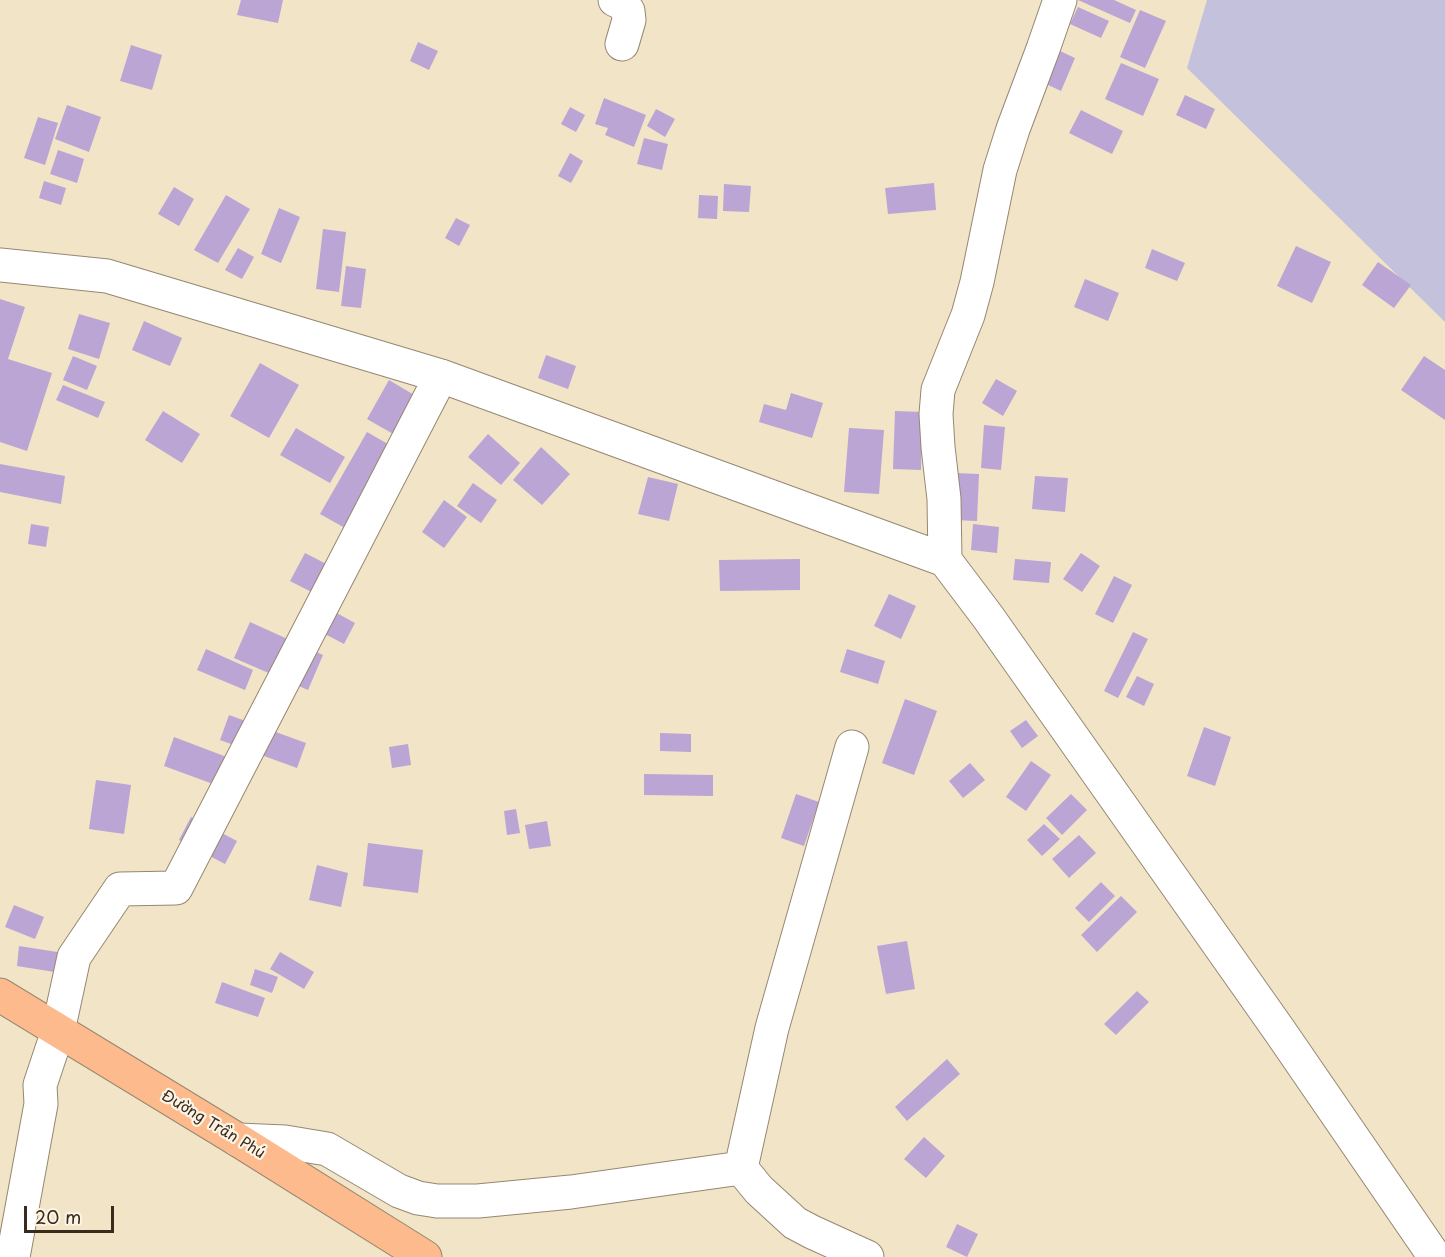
<!DOCTYPE html>
<meta charset="utf-8">
<style>
body{margin:0}
#map{position:relative;width:1445px;height:1257px;overflow:hidden;background:#f2e4c7;font-family:"Playpen Sans",sans-serif}
canvas{display:block}
.scale{position:absolute;left:24px;top:1206px;width:90px;height:27px;box-sizing:border-box;border:3px solid #3b2a1e;border-top:0;padding-left:8px;font-size:18px;line-height:21px;white-space:nowrap;color:#3b2a1e;-webkit-text-stroke:4px #fcf5e5;paint-order:stroke}
</style>
<div id="map">
<canvas width="1445" height="1257"></canvas>
<div class="scale">20 m</div>
</div>
<script>
const ctx = document.querySelector('canvas').getContext('2d');
ctx.lineJoin = 'round';
function fill(path, color) { ctx.fillStyle = color; ctx.fill(path, 'evenodd'); }
const shape = rows => new Path2D(rows.map(r => 'M' + r).join(''));
function trace(path, color, width, dash) { ctx.strokeStyle = color; ctx.lineWidth = width; ctx.lineCap = dash ? 'butt' : 'round'; ctx.setLineDash(dash || []); ctx.stroke(path); }
function write(font, color, halo, rows, align = 'center') {
  ctx.font = font + ' "Playpen Sans",sans-serif'; ctx.lineWidth = 4.5; ctx.setLineDash([]); ctx.textBaseline = 'middle'; ctx.strokeStyle = halo; ctx.fillStyle = color; for (const [text, x, y, turn = 0] of rows) {
    ctx.save(); ctx.translate(x, y); ctx.rotate((+turn || 0) * Math.PI / 180); ctx.textAlign = isNaN(turn) ? turn : align; if (halo) ctx.strokeText(text, 0, 0); ctx.fillText(text, 0, 0); ctx.restore();
  }
}
const industrial = shape([
 [1207,0,1445,0,1445,322,1187,68]
]);
const building = shape([
 [241,0,283,0,278,23,237,15],
 [1078,0,1114,0,1136,10,1130,23],
 [1078,7,1109,21,1101,38,1070,24],
 [1140,10,1166,21,1145,68,1120,57],
 [418,42,438,51,429,70,410,61],
 [1043,43,1075,58,1061,91,1029,76],
 [131,45,162,55,152,90,120,81],
 [1121,63,1159,79,1143,116,1105,99],
 [1185,95,1215,109,1206,129,1176,115],
 [604,98,646,115,634,147,605,135,608,128,595,124],
 [67,105,101,117,89,152,55,139],
 [570,107,585,115,576,132,561,124],
 [656,109,675,119,665,137,647,126],
 [1081,110,1123,131,1112,154,1069,133],
 [38,117,58,123,45,165,24,158],
 [644,138,668,144,662,170,637,164],
 [58,150,84,159,77,183,50,174],
 [570,153,583,161,571,183,558,176],
 [44,181,66,188,61,205,39,198],
 [934,183,936,210,888,214,885,188],
 [724,184,751,186,749,212,723,211],
 [174,187,194,199,179,226,158,214],
 [226,195,250,209,218,263,194,250],
 [699,195,718,196,717,219,698,218],
 [279,208,300,217,281,263,261,254],
 [456,218,470,225,459,246,445,238],
 [323,229,346,232,339,292,316,289],
 [1296,246,1331,262,1312,303,1277,286],
 [238,248,254,257,242,279,225,270],
 [1152,249,1185,263,1177,281,1145,268],
 [1378,262,1411,285,1394,308,1362,285],
 [346,266,366,269,361,308,341,306],
 [1085,279,1119,293,1108,321,1074,307],
 [0,299,25,307,8,359,52,373,27,451,0,442],
 [79,314,110,323,99,359,68,349],
 [144,321,182,338,170,366,132,350],
 [546,355,576,366,568,389,538,378],
 [73,356,97,366,87,390,63,380],
 [1424,356,1445,370,1445,420,1401,390],
 [260,363,299,385,269,438,230,416],
 [996,379,1017,391,1003,416,982,403],
 [389,380,431,405,409,443,367,419],
 [63,385,105,402,98,418,56,400],
 [791,393,823,403,812,438,759,422,764,404,786,410],
 [163,411,200,434,182,463,145,440],
 [895,411,922,412,921,470,893,469],
 [984,425,1005,427,1001,470,981,468],
 [296,428,345,457,330,483,280,455],
 [849,428,884,430,879,494,844,492],
 [367,432,407,455,361,537,320,514],
 [488,434,520,463,501,485,468,457],
 [541,447,570,474,542,505,513,480],
 [0,464,65,476,61,504,0,492],
 [956,473,979,474,977,521,954,520],
 [1035,476,1068,478,1065,512,1032,509],
 [648,477,678,484,669,521,638,514],
 [473,483,497,500,481,523,457,506],
 [444,500,467,517,444,548,422,532],
 [31,524,49,527,46,547,28,544],
 [973,524,999,527,997,553,971,550],
 [305,553,340,571,325,599,290,581],
 [1081,553,1100,566,1082,592,1063,579],
 [800,559,800,590,720,591,719,560],
 [1015,559,1051,562,1049,583,1013,580],
 [1114,576,1132,585,1113,623,1095,614],
 [889,594,916,606,901,639,874,626],
 [311,599,355,623,344,644,300,621],
 [250,622,323,655,308,690,234,658],
 [1133,632,1148,639,1118,698,1104,691],
 [206,649,253,670,245,690,197,670],
 [847,649,885,661,878,684,840,672],
 [1137,676,1154,684,1144,706,1126,697],
 [905,699,937,711,914,775,882,763],
 [229,715,306,743,297,768,220,740],
 [1026,720,1038,736,1022,748,1010,731],
 [1204,727,1231,737,1215,786,1187,776],
 [660,733,691,734,691,752,660,751],
 [174,737,253,767,243,795,164,766],
 [408,744,411,765,392,768,389,747],
 [1031,761,1051,775,1026,811,1006,797],
 [970,763,985,780,963,798,949,781],
 [644,774,713,775,713,796,644,795],
 [96,780,131,785,124,834,89,829],
 [796,794,819,802,804,846,781,838],
 [1071,794,1087,810,1062,835,1046,818],
 [516,809,520,833,507,835,504,811],
 [191,817,237,841,225,864,179,840],
 [547,821,551,846,529,849,525,825],
 [1044,824,1060,839,1042,856,1027,840],
 [1079,835,1096,853,1069,878,1052,859],
 [368,843,423,850,418,893,363,886],
 [317,865,348,873,341,907,309,900],
 [1101,882,1115,896,1089,922,1075,908],
 [1121,896,1137,912,1097,952,1081,935],
 [14,905,44,917,35,939,5,927],
 [907,941,915,989,886,994,877,946],
 [19,946,70,954,67,974,17,966],
 [280,952,314,972,304,989,270,969],
 [255,969,278,977,272,993,250,985],
 [222,982,265,998,258,1017,215,1003],
 [1137,991,1149,1002,1116,1035,1104,1024],
 [947,1059,960,1074,907,1121,895,1107],
 [924,1137,945,1156,926,1178,904,1159],
 [957,1224,978,1234,967,1257,946,1247]
]);
const minor = shape([
 [615,0,622,3,628,11,629,20,622,44],
 [0,265,107,276,441,376,945,560,988,617,1279,1030,1435,1257],
 [945,560,944,499,938,447,936,414,938,390,968,315,977,282,1000,170,1013,129,1043,49,1060,0],
 [238,1140,285,1142,327,1149,399,1191,418,1198,437,1201,478,1201,571,1192,741,1168],
 [741,1168,772,1028,852,747],
 [741,1168,759,1190,795,1223,812,1232,867,1257],
 [13,1257,41,1104,40,1085,58,1031,74,957,120,889,176,888,441,376]
]);
const major = shape([
 [0,995,238,1140,425,1257]
]);
const streetNames = [
 ["Đường Trần Phú",213,1125,31]
];
fill(industrial, '#c3c1db');
fill(building, '#baa5d4');
trace(minor, '#968772', 35);
trace(major, '#968772', 35);
trace(minor, '#fff', 33);
trace(major, '#fcba8d', 33);
write('15px', '#3b2a1e', '#fcf5e5', streetNames);
</script>
